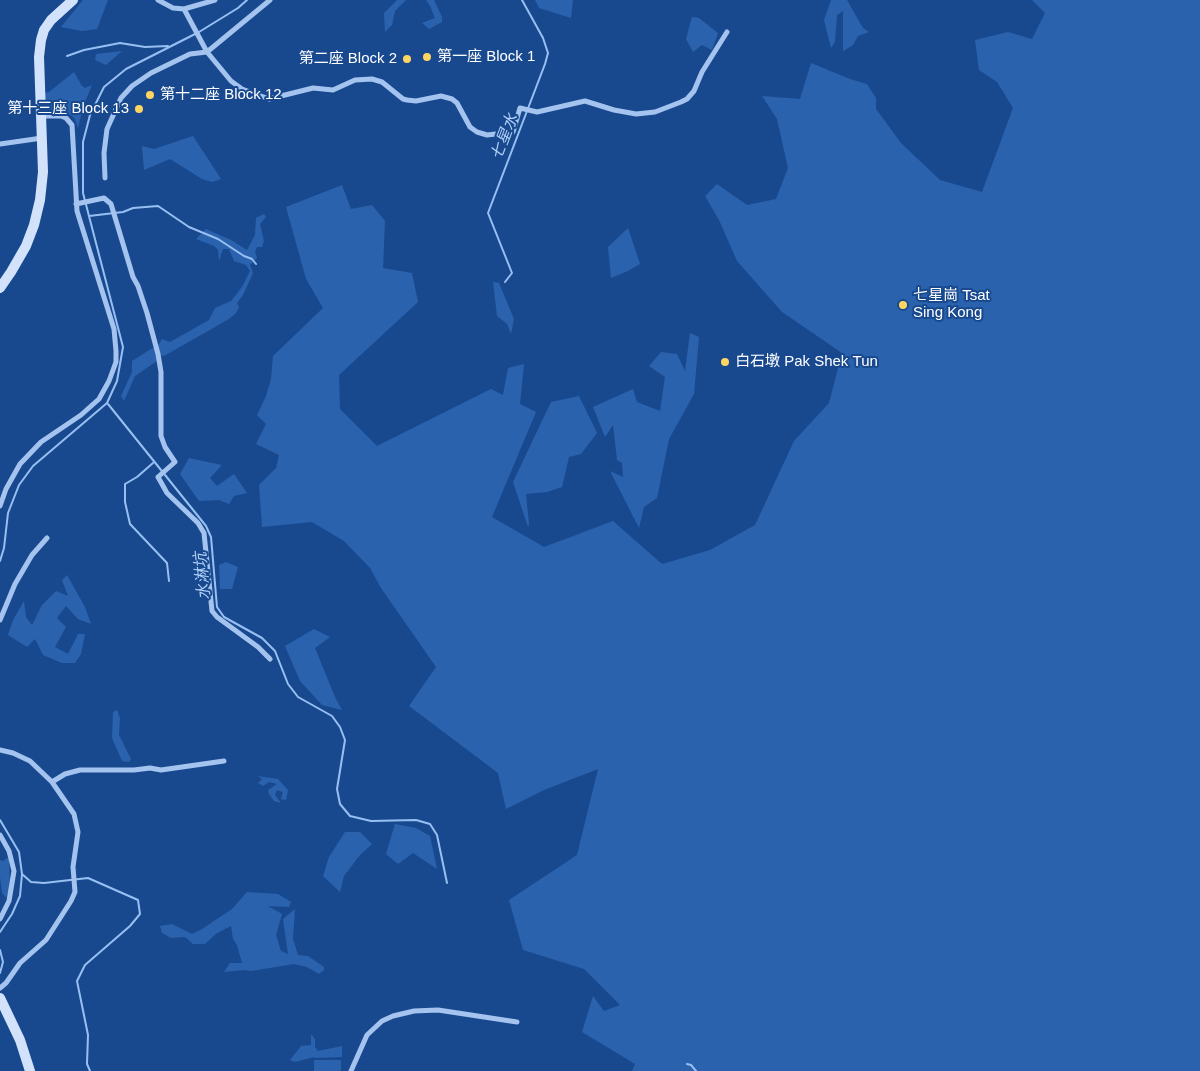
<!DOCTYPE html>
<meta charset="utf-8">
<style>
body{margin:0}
canvas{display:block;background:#18498f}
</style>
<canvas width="1200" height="1071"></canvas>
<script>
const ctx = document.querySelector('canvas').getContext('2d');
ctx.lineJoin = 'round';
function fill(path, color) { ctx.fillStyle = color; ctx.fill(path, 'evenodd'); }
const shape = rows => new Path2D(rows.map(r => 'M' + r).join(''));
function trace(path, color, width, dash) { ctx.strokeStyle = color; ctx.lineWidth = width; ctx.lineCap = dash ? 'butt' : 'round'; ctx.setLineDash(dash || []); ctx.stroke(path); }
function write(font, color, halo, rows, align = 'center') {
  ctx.font = font + ' Helvetica,"Noto Sans TC",sans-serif'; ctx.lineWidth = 4; ctx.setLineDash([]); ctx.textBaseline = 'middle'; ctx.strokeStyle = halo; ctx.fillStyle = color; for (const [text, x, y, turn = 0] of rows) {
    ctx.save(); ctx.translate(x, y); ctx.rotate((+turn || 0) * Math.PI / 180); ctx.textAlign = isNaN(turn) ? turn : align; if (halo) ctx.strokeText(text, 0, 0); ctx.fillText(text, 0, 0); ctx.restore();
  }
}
const green = shape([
 [83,0,108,0,97,29,82,31,61,27],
 [397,0,406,0,395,11,392,25,385,32,384,13],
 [426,0,434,0,442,17,442,22,429,29,422,23,435,18,430,6],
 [535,0,573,0,571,18,539,8],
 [831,0,847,0,863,28,869,32,858,36,853,45,843,51,843,11,837,15,835,42,831,48,824,20],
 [1032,0,1200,0,1200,1071,632,1071,635,1064,582,1032,593,996,604,1011,620,1005,584,969,523,950,509,900,577,855,598,769,544,790,506,809,498,773,409,706,436,667,381,588,370,568,344,541,312,522,262,527,259,485,276,468,279,455,256,444,266,424,257,415,266,396,271,379,273,356,323,308,306,279,286,207,342,185,351,209,372,205,385,221,383,268,412,273,418,302,339,375,340,409,377,446,491,389,503,395,508,368,524,364,520,404,536,412,492,517,544,547,613,521,662,564,710,550,755,525,794,441,829,403,842,353,782,312,737,261,719,220,705,196,717,184,747,205,776,199,788,168,777,119,762,96,800,99,811,63,850,79,867,84,876,98,876,109,901,143,940,180,982,192,1013,108,997,82,979,70,975,40,1008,32,1032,39,1045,13],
 [692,17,699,18,718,33,712,50,702,45,693,52,686,39],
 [122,51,106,65,95,60,96,54],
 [74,72,82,86,85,88,92,85,83,107,78,128,75,119,72,116,61,110,50,111,46,107,44,93,49,92],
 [193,136,221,179,212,182,202,179,170,159,144,170,142,146,154,149],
 [264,214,266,217,260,224,264,241,262,247,257,247,255,252,257,258,250,265,253,273,243,295,237,303,239,307,236,313,229,319,164,356,158,354,157,361,135,376,124,401,121,396,132,372,132,361,159,344,162,339,170,342,209,320,215,308,231,301,242,287,250,271,246,265,234,261,229,249,223,249,219,261,218,250,214,246,196,239,206,229,231,240,247,250,255,235,256,218],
 [628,228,640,264,628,271,611,278,608,247],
 [493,282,499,283,514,319,511,334,507,324,497,316],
 [690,333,699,337,694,394,669,439,657,498,644,507,639,528,610,471,623,477,622,463,617,460,613,425,605,437,593,407,633,389,637,402,660,411,665,377,649,366,661,352,677,354,685,371],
 [579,396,597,433,581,454,569,457,562,487,547,492,526,494,529,524,528,527,513,482,551,402],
 [189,458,222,465,210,478,217,486,234,474,247,493,234,496,229,504,219,500,199,501,180,474],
 [226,562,238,567,232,589,220,589,219,565],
 [67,575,85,607,91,624,78,619,66,606,57,618,66,627,55,647,68,654,78,634,85,634,81,654,75,663,62,663,43,655,35,639,27,647,8,635,13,620,24,601,26,617,32,625,42,605,56,591,68,596,62,580],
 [314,629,330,637,315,648,335,697,342,710,322,705,300,681,285,646],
 [117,710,120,718,119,735,131,759,129,762,122,761,112,738,113,712],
 [258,776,278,779,288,790,286,800,281,799,283,792,277,790,275,795,281,803,274,801,269,794,268,790,277,784,269,782,263,786,258,783,262,779],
 [395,824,416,828,430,836,437,869,413,853,398,864,386,854],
 [345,832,360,832,372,844,360,855,344,876,340,892,323,876,329,857],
 [9,857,10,890,6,898,2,893,0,877,0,860,3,861],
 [247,892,278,894,291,902,289,907,268,906,282,914,276,935,281,951,288,954,283,919,295,909,293,939,298,955,308,956,324,967,324,970,319,974,307,967,294,964,251,971,244,970,224,972,230,963,242,963,237,945,233,939,231,926,217,933,205,944,193,944,185,937,171,938,162,933,160,926,172,924,192,934,202,929,232,909],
 [311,1034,315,1039,315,1047,318,1051,342,1046,342,1057,315,1058,314,1057,295,1062,290,1060,301,1046,311,1045],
 [314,1060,341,1060,341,1071,314,1071]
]);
const stream = shape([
 [67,56,84,50,120,43,145,47,168,46],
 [89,216,123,212,133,208,158,206,189,227,218,239,244,256,252,259,256,264],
 [505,282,512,273,488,213,545,64,548,53,543,38,522,0],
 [108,404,206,526,211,537,217,607,224,617,262,638,275,651,288,684,298,697,332,716,340,727,345,740,337,789,340,804,350,816,371,821,416,820,430,824,437,835,447,883],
 [153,463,137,477,125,484,125,502,130,524,167,563,169,581],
 [0,561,4,548,8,513,19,485,33,466,107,403,117,381,123,347,83,193,83,142,90,115,104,87,126,69,199,32,238,8,247,0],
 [0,820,19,852,22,874,20,896,12,914,0,932],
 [22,874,31,882,44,883,88,878,138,900,140,914,130,926,85,965,77,981,88,1035,87,1064,90,1071],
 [0,950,3,962,0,973],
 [687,1064,691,1065,696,1071]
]);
const street = shape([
 [158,0,173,8,184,9,215,0],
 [184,9,207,52,231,81,242,89,269,99,313,88,333,90,355,80,372,79,382,82,403,99,407,100,416,101,441,96,452,99,457,103,470,127,477,132,487,135,513,132,520,108,537,112,585,101,614,110,636,114,655,112,681,102,687,99,694,91,702,72,727,32],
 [207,52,270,0],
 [0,144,42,138],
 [105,178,104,153,107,129,121,98,132,86,151,73,190,54,207,52],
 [76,204,104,198,111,204,133,277,138,286,147,313,158,354,161,372,161,436,165,447,175,462,158,477,167,493,198,523,204,533,212,611,217,617,258,647,270,659],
 [0,506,6,489,20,464,41,442,81,415,99,399,109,381,116,362,116,351,114,329,77,211,72,125,66,118,61,116,41,116],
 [0,620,15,584,32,555,47,538],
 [0,750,13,753,30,761,52,782,74,814,78,832,73,867,75,892,71,901,46,940,20,963,6,983,0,988],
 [52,782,65,774,80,770,134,770,150,768,161,770,224,761],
 [0,835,9,851,14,871,9,901,0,919],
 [351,1071,367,1035,382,1021,393,1016,414,1011,438,1010,517,1022]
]);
const secondary = shape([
 [0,288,11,272,26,246,34,225,40,200,43,172,39,57,41,40,44,30,51,20,73,0],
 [0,998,20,1040,30,1071]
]);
const markers = [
 [427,57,5,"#ffd562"],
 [407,59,5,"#ffd562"],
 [150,95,5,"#ffd562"],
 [139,109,5,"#ffd562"],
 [903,305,5,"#ffd562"],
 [725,362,5,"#ffd562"]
];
const poiNames = [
 ["第一座 Block 1",437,57],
 ["第二座 Block 2",397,59,"right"],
 ["第十二座 Block 12",160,95],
 ["第十三座 Block 13",129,109,"right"],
 ["七星崗 Tsat",913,296],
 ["Sing Kong",913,313],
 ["白石墩 Pak Shek Tun",735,362]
];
const waterNames = [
 ["七星水",505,137,-69],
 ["水淋坑",203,576,-95]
];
fill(green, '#2a62ad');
trace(stream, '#97bff2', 2);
trace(street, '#a4c4ef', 5);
trace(secondary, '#d2e2fb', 10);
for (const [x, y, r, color] of markers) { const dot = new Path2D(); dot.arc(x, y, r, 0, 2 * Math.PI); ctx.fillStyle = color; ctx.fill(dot); trace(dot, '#18498f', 2); }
write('15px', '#fff', '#18498f', poiNames, 'left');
write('italic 16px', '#b0cff6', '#18498f', waterNames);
</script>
